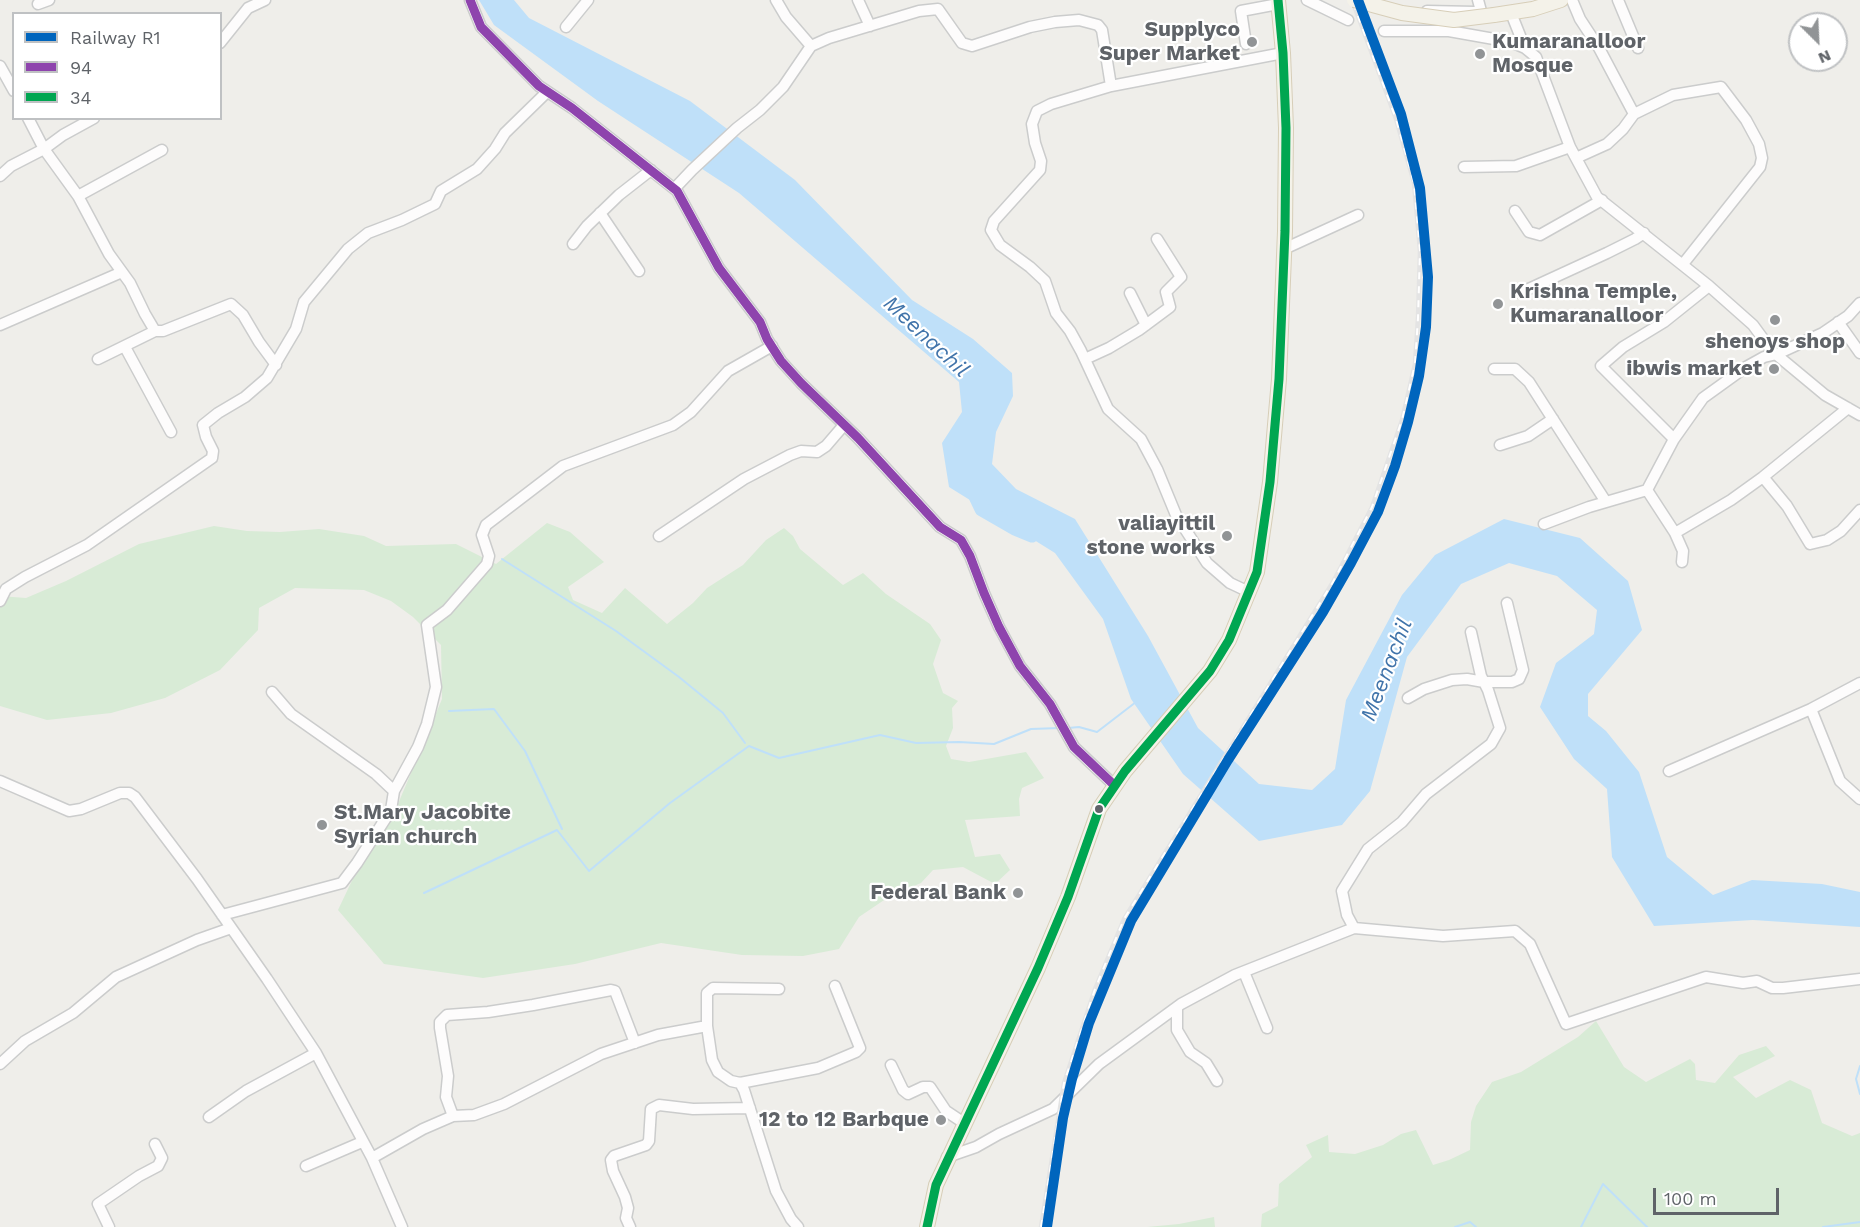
<!DOCTYPE html>
<style>
body{margin:0}
#map{position:relative;width:1860px;height:1227px;overflow:hidden;background:#efeeea;font-family:"Work Sans",sans-serif}
canvas{display:block}
.legend{position:absolute;left:12px;top:12px;width:210px;height:108px;box-sizing:border-box;background:#fff;border:2px solid #bfc1c3;margin:0;padding:8px 10px;list-style:none;font-size:18px;color:#5f6368}
.legend li{display:flex;align-items:center;gap:12px;height:30px}
.legend b{width:30px;border:2px solid #bfc1c3}
.north{position:absolute;left:1788px;top:12px;width:60px;height:60px;box-sizing:border-box;background:#fff;border:2px solid #bfc1c3;border-radius:50%;rotate:156deg;font-size:16px;font-weight:700;line-height:24px;text-align:center;color:#5f6368}
.north::after{content:'';display:block;margin:auto;width:21px;height:27px;background:#919496;clip-path:polygon(50% 0,100% 100%,50% 72%,0 100%)}
.scale{position:absolute;left:1653px;top:1188px;width:126px;height:27px;box-sizing:border-box;border:3px solid #5f6368;border-top:0;padding-left:8px;font-size:18px;line-height:21px;white-space:nowrap;color:#5f6368;-webkit-text-stroke:4px #fff;paint-order:stroke}
</style>
<div id="map">
<canvas width="1860" height="1227"></canvas>
<ul class="legend">
<li><b style="height:8px;background:#0065bd"></b>Railway R1</li>
<li><b style="height:8px;background:#8e44ad"></b>94</li>
<li><b style="height:8px;background:#00a651"></b>34</li>
</ul>
<div class="north">N</div>
<div class="scale">100 m</div>
</div>
<script>
const ctx = document.querySelector('canvas').getContext('2d');
ctx.lineJoin = 'round';
function fill(path, color) { ctx.fillStyle = color; ctx.fill(path, 'evenodd'); }
const shape = rows => new Path2D(rows.map(r => 'M' + r).join(''));
function trace(path, color, width, dash) { ctx.strokeStyle = color; ctx.lineWidth = width; ctx.lineCap = dash ? 'butt' : 'round'; ctx.setLineDash(dash || []); ctx.stroke(path); }
function write(font, color, halo, rows, align = 'center') {
  ctx.font = font + ' "Work Sans",sans-serif'; ctx.lineWidth = 4.5; ctx.setLineDash([]); ctx.textBaseline = 'middle'; ctx.strokeStyle = halo; ctx.fillStyle = color; for (const [text, x, y, turn = 0] of rows) {
    ctx.save(); ctx.translate(x, y); ctx.rotate((+turn || 0) * Math.PI / 180); ctx.textAlign = isNaN(turn) ? turn : align; if (halo) ctx.strokeText(text, 0, 0); ctx.fillText(text, 0, 0); ctx.restore();
  }
}
const green = shape([
 [547,523,570,532,604,562,568,587,573,600,602,613,625,588,667,624,693,603,707,588,743,565,766,540,784,528,793,536,800,549,843,585,863,573,886,594,930,624,941,640,933,664,943,693,958,701,952,708,953,728,946,746,951,759,969,762,1026,752,1044,778,1022,788,1019,799,1020,816,965,820,975,857,1000,854,1010,870,995,884,963,867,933,870,921,883,890,896,859,917,839,949,803,956,742,955,661,943,575,964,483,978,384,964,338,910,358,868,390,823,442,699,441,645,413,617,391,601,364,590,295,588,259,608,258,630,220,670,165,698,111,713,47,720,0,706,0,596,26,598,66,581,139,544,214,526,247,531,280,532,319,529,364,536,386,546,456,544,496,564],
 [1596,1021,1624,1067,1646,1082,1690,1059,1695,1064,1696,1080,1715,1083,1739,1055,1766,1046,1775,1056,1733,1077,1756,1098,1790,1080,1811,1090,1822,1123,1852,1136,1860,1133,1860,1227,1261,1227,1262,1214,1278,1206,1279,1184,1312,1157,1306,1145,1328,1135,1329,1152,1355,1154,1383,1145,1401,1134,1416,1130,1433,1165,1449,1160,1470,1150,1471,1122,1476,1106,1492,1082,1521,1072,1578,1037],
 [1214,1217,1215,1227,1147,1227,1179,1224]
]);
const water = shape([
 [479,0,514,0,529,18,690,101,795,180,912,300,973,339,1012,373,1013,396,996,432,992,464,1016,489,1075,519,1148,636,1198,728,1259,784,1312,790,1335,769,1346,700,1402,595,1435,555,1504,519,1580,538,1628,581,1642,630,1588,694,1588,716,1606,731,1639,772,1667,857,1713,895,1752,880,1822,884,1860,892,1860,927,1753,920,1654,926,1612,857,1607,789,1574,759,1540,707,1556,663,1594,634,1597,610,1557,576,1509,563,1461,584,1407,657,1370,791,1342,825,1259,841,1183,774,1131,699,1103,619,1055,553,949,487,942,443,962,412,959,382,739,193,598,101,494,25]
]);
const stream = shape([
 [502,559,616,631,679,677,723,713,745,743],
 [449,711,494,709,525,751,562,829],
 [1068,728,1079,727,1097,732,1136,702],
 [424,893,557,830,589,871,670,803,749,746,779,758,880,735,916,743,959,742,994,744,1031,729,1060,728],
 [1860,1066,1856,1079,1860,1094],
 [1455,1227,1470,1222,1476,1227],
 [1581,1227,1603,1184,1647,1227],
 [1823,1227,1860,1222]
]);
const river = shape([
 [973,490,982,509,1015,528,1032,535]
]);
const minor = shape([
 [470,0,481,27,539,86,572,108,677,191,719,268,760,322,767,339,781,361,801,383,858,438,940,527,961,540,970,556,984,593,999,627,1020,666,1050,704,1074,747,1114,785],
 [776,0,786,17,811,46],
 [858,0,870,26],
 [1307,0,1348,20],
 [1478,0,1481,11],
 [1572,0,1580,19,1599,48,1634,114,1623,129,1607,144,1576,158],
 [1618,0,1638,48],
 [38,4,49,0],
 [1427,11,1475,12],
 [1511,13,1525,48],
 [566,27,588,0],
 [1384,31,1449,31,1511,42,1525,48,1536,57,1570,147,1597,197,1709,286,1753,325,1772,351,1825,395,1860,415],
 [220,43,248,8,265,0],
 [1246,44,1241,11,1278,4],
 [0,66,14,91],
 [1634,114,1673,95,1721,87,1746,120,1759,144,1762,158,1760,167,1683,264],
 [28,118,44,149,78,196,109,254,130,283,145,314,155,331],
 [1464,167,1516,166,1570,147],
 [0,176,11,166,44,149,63,135,94,118],
 [675,188,692,170,737,128,760,110,783,87,811,46,829,38,919,11,938,9,962,43,972,46,1030,27,1055,22,1079,20,1098,25,1102,30,1111,86],
 [78,196,162,150],
 [1515,211,1529,232,1540,235,1602,200],
 [600,213,639,271],
 [573,244,587,226,619,195,651,170],
 [1284,249,1358,215],
 [1130,293,1146,325],
 [1520,293,1607,253,1635,239,1644,233],
 [1838,322,1860,353],
 [0,325,122,272],
 [125,347,171,432],
 [98,359,155,331,163,331,231,304,243,315,259,342,276,365],
 [1085,359,1109,348,1139,330,1170,307,1166,292,1181,277,1157,239],
 [1494,369,1515,369,1529,382,1606,502],
 [1848,408,1763,477,1787,506,1810,544,1827,540,1841,531,1860,510],
 [1674,439,1601,366,1623,347,1664,322,1709,286],
 [1500,445,1528,436,1553,419],
 [1647,490,1674,439,1703,398,1746,367,1764,357,1777,354,1823,333,1848,316,1860,303],
 [1544,524,1589,507,1647,490,1675,533],
 [659,536,744,479,790,455,801,451,817,452,826,446,844,425],
 [1682,562,1683,551,1675,533,1731,500,1763,477],
 [1249,592,1230,583,1207,563,1176,515,1157,469,1141,439,1108,409,1081,351,1070,331,1056,313,1045,281,1030,267,1000,245,991,230,994,221,1040,170,1041,161,1035,143,1032,124,1037,111,1051,104,1111,86,1283,53],
 [0,601,6,589,25,577,87,545,212,458,213,451,206,437,203,425,218,413,245,397,267,378,296,329,304,302,348,249,368,233,402,220,435,204,441,191,477,169,495,149,505,133,547,92],
 [272,692,291,714,376,774,394,791],
 [1408,698,1424,689,1452,680,1467,679,1484,682,1512,682,1519,679,1523,670,1507,603],
 [1811,709,1840,781,1860,799],
 [1669,771,1811,709,1860,683],
 [0,781,69,811,81,809,120,793,129,793,135,797,197,879,267,979,316,1053,372,1158,402,1227],
 [222,915,342,883,357,863,391,810,394,791,418,747,427,724,436,687,427,625,447,610,487,564,489,556,482,535,486,525,563,466,673,425,691,412,728,371,772,346],
 [1354,928,1347,915,1342,891,1368,849,1402,822,1426,794,1491,744,1500,728,1488,690,1481,676,1471,632],
 [1244,972,1267,1028],
 [1177,1007,1177,1030,1190,1052,1206,1063,1217,1081],
 [707,1026,707,993,713,988,779,989],
 [0,1064,25,1041,73,1013,116,977,197,940,231,928],
 [891,1065,903,1090,908,1094,923,1087,930,1087,946,1111,964,1123],
 [740,1083,818,1068,856,1052,860,1048,835,986],
 [453,1116,446,1097,448,1076,440,1028,440,1022,447,1015,488,1012,533,1005,611,990,615,991,635,1043],
 [209,1117,246,1091,316,1053],
 [947,1157,976,1147,999,1134,1053,1109,1099,1064,1181,1004,1235,975,1354,928,1443,936,1515,931,1530,944,1566,1024,1706,977,1743,983,1757,981,1772,988,1783,988,1860,979],
 [372,1158,423,1129,453,1116,474,1115,504,1104,601,1054,658,1035,707,1026,712,1060,718,1072,731,1081,740,1083,744,1090,776,1191,791,1219,798,1227],
 [306,1166,362,1142],
 [109,1227,98,1204,139,1176,158,1166,162,1158,155,1144],
 [630,1227,626,1218,628,1208,625,1197,613,1171,611,1160,614,1156,646,1145,649,1141,651,1109,659,1105,693,1109,750,1108]
]);
const major = shape([
 [1494,15,1533,9,1561,0],
 [927,1227,936,1185,1038,968,1068,897,1099,809,1125,771,1210,671,1229,640,1257,572,1270,482,1279,379,1285,231,1286,128,1283,53,1278,0]
]);
const rail = shape([
 [1041,1227,1064,1083,1095,989,1124,919,1333,582,1372,507,1402,420,1415,364,1418,318,1420,251,1414,183,1396,119,1352,0]
]);
const majorBridge = shape([
 [1354,0,1402,13,1454,20,1494,15]
]);
const bus1 = shape([
 [470,0,481,27,539,86,572,108,677,191,719,268,760,322,767,339,781,361,801,383,858,438,940,527,961,540,970,556,984,593,999,627,1020,666,1050,704,1074,747,1114,785]
]);
const bus2 = shape([
 [927,1227,936,1185,1038,968,1068,897,1099,809,1125,771,1210,671,1229,640,1257,572,1270,482,1279,379,1285,231,1286,128,1283,53,1278,0]
]);
const rail1 = shape([
 [1047,1227,1063,1118,1072,1079,1089,1023,1131,921,1228,760,1323,612,1351,563,1378,512,1395,466,1408,422,1419,376,1426,327,1428,277,1420,188,1401,114,1358,0]
]);
const markers = [
 [1252,42,6,"#919496"],
 [1480,54,6,"#919496"],
 [1498,304,6,"#919496"],
 [1775,320,6,"#919496"],
 [1774,369,6,"#919496"],
 [1227,536,6,"#919496"],
 [1099,809,5,"#5f6368"],
 [322,825,6,"#919496"],
 [1018,893,6,"#919496"],
 [941,1120,6,"#919496"]
];
const poiNames = [
 ["Supplyco",1240,30],
 ["Super Market",1240,54],
 ["Kumaranalloor",1492,42,"left"],
 ["Mosque",1492,66,"left"],
 ["Krishna Temple,",1510,292,"left"],
 ["Kumaranalloor",1510,316,"left"],
 ["shenoys shop",1775,342,"center"],
 ["ibwis market",1762,369],
 ["valiayittil",1215,524],
 ["stone works",1215,548],
 ["St.Mary Jacobite",334,813,"left"],
 ["Syrian church",334,837,"left"],
 ["Federal Bank",1006,893],
 ["12 to 12 Barbque",929,1120]
];
const waterNames = [
 ["Meenachil",926,337,43],
 ["Meenachil",1387,670,-69]
];
fill(green, '#d8ebd6');
fill(water, '#bfe0f9');
trace(stream, '#bfe0f9', 2);
trace(river, '#bfe0f9', 15);
trace(minor, '#cbcccc', 13);
trace(major, '#d7ceb8', 16);
trace(minor, '#fdfcfc', 10);
trace(major, '#f4f2e9', 14);
trace(rail, '#e4e4e4', 4.5);
trace(rail, '#fff', 2, [7]);
trace(majorBridge, '#d7ceb8', 16, []);
trace(majorBridge, '#f4f2e9', 14);
trace(bus1, '#8e44ad', 9);
trace(bus2, '#00a651', 9);
trace(rail1, '#0065bd', 10);
for (const [x, y, r, color] of markers) { const dot = new Path2D(); dot.arc(x, y, r, 0, 2 * Math.PI); ctx.fillStyle = color; ctx.fill(dot); trace(dot, '#fff', 2); }
write('bold 21px', '#5f6368', '#fff', poiNames, 'right');
write('italic 22px', '#4174aa', '#fff', waterNames);
</script>
